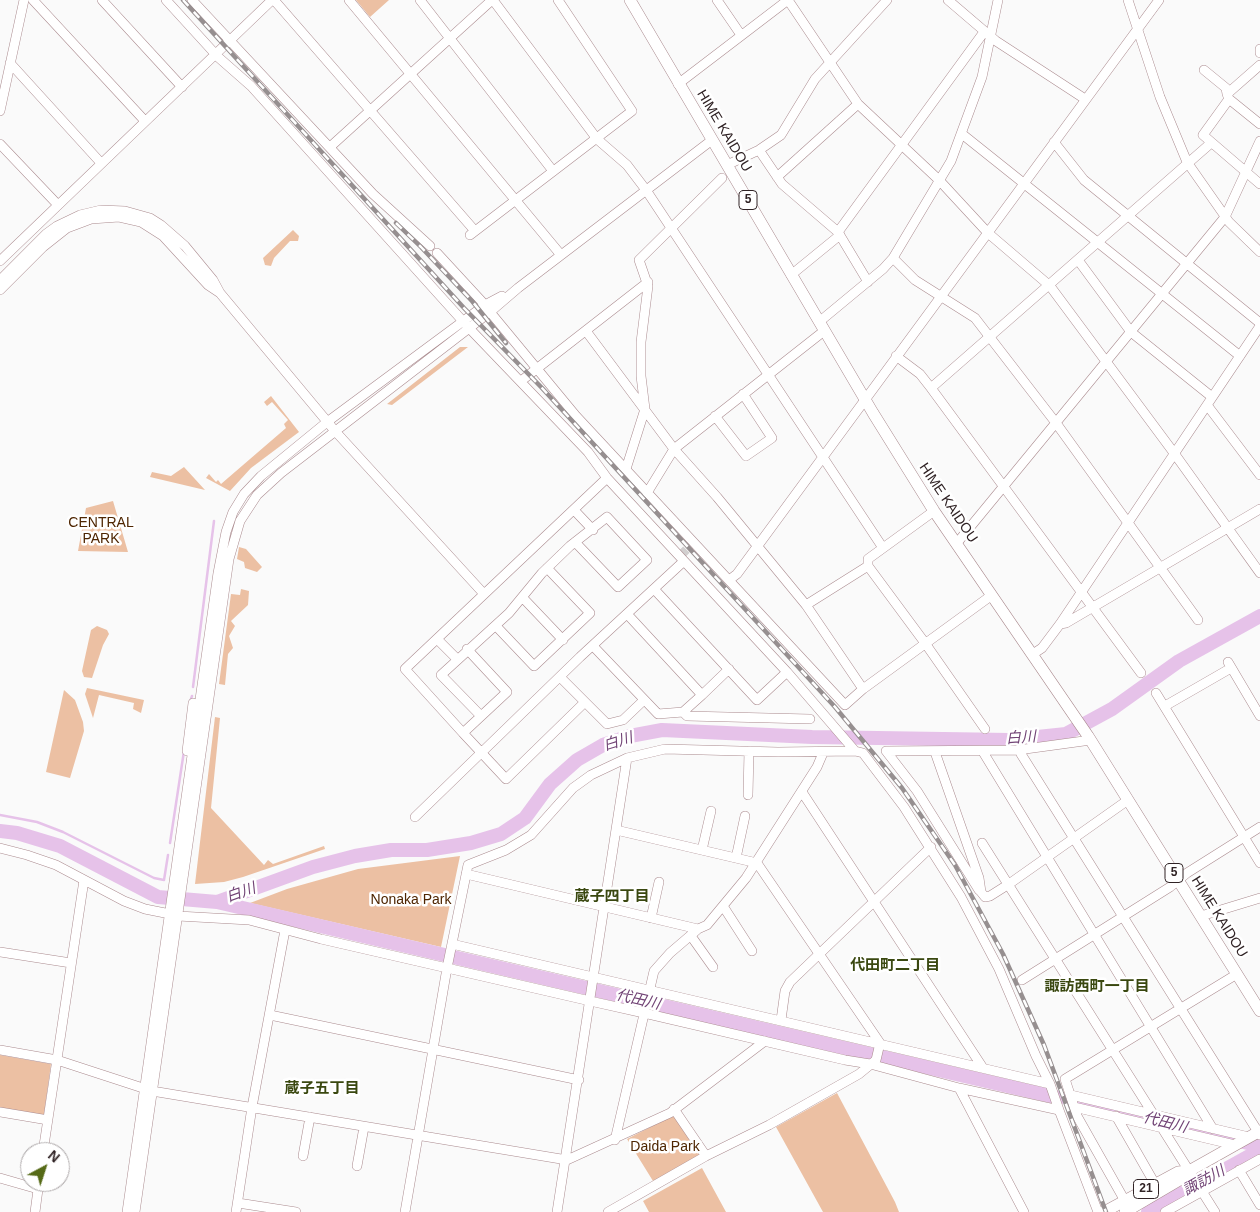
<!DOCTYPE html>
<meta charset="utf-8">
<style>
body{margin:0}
#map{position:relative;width:1260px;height:1212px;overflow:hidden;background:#fafafa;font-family:Helvetica,sans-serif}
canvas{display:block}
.north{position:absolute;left:20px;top:1142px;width:50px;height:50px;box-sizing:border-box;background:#fff;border:1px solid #aca7a8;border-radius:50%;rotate:40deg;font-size:14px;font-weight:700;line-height:20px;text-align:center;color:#302325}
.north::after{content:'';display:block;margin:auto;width:18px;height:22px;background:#566a17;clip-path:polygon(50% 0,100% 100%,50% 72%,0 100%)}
</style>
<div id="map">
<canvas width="1260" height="1212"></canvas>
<div class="north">N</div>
</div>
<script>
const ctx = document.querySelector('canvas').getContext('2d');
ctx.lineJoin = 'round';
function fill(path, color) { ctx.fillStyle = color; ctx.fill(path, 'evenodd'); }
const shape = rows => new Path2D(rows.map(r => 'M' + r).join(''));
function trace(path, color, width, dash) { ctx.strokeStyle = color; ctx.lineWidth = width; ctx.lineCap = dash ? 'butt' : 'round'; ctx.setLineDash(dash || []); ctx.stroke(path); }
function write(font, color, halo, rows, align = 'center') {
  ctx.font = font + ' Helvetica,"Noto Sans JP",sans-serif'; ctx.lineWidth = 5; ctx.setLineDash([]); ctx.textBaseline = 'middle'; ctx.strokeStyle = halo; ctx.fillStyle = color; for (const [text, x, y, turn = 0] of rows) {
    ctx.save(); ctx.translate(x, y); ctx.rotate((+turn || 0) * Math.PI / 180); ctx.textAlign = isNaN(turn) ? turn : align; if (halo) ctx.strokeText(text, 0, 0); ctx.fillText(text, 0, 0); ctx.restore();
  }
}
const green = shape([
 [356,0,389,0,370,17],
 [293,230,299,236,298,241,290,241,274,258,271,266,265,265,263,258],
 [460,347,468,347,392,405,387,404],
 [271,396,299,432,251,468,230,491,206,478,209,474,216,482,218,480,221,484,286,428,284,424,288,420,272,402,267,406,264,402],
 [184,467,205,490,150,477,152,472,171,476],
 [113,501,128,552,78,551,86,508],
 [239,547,246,549,262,567,257,572,245,568,244,562,237,559],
 [241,589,249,591,248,605,231,621,235,626,229,636,233,648,228,654,225,685,219,684,231,594,240,595],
 [97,626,107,630,109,634,103,645,92,678,84,677,82,671,91,630],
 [87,688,144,700,141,713,133,709,134,703,99,695,93,718,85,694],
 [64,690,75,700,83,722,84,731,70,778,46,772],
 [215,717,220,718,211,808,264,865,268,860,273,864,324,846,325,849,243,877,224,882,195,884],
 [460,856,441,947,250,903,287,889,358,869],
 [0,1055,51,1064,44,1115,0,1108],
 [837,1093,895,1202,899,1212,823,1212,776,1127],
 [672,1116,675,1116,700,1153,700,1157,653,1181,627,1139],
 [702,1168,726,1212,649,1212,643,1201]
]);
const stream = shape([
 [193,687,214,521],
 [191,699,192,696],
 [0,815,37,822,63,832,154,878,164,880,168,855],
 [170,843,184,751]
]);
const river = shape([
 [0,831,17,833,60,846,158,897,217,902,313,867,355,856,391,850,427,850,471,843,501,834,525,818,550,784,577,760,603,745,630,736,662,730,812,737,1009,740,1066,734,1112,709,1179,661,1260,616],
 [217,902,1059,1098],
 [1070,1100,1260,1146],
 [1148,1212,1260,1150]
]);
const minorTunnel = shape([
 [680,556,694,542]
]);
const minor = shape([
 [33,0,145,121],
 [102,0,182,87],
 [166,0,218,57,251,86,469,328,588,452,607,478,787,672,855,751],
 [192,0,373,194,430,246],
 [274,0,475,231],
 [349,0,561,255],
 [420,0,553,171],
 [493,0,597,139,627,165,646,190,883,548],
 [717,0,741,35],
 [788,0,858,104,939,180,988,233,1050,286,1174,453,1260,573],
 [948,0,996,41,1085,99],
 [1128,0,1160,97,1187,162,1229,222,1260,252],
 [1260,49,1260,53],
 [10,63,101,163],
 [1260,65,1227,94,1229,99,1203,135,1260,184],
 [1204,70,1226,88,1227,94],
 [678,84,788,0],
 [1229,99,1260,124],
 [0,111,24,0],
 [962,134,1240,356],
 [1054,142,1084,180,1260,323],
 [0,144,58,205],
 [330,147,492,0],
 [759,150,782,184,838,232,868,282],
 [727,165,759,150,781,135,815,79,887,0],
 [777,177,858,104],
 [838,232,984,32],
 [470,235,632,111,558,0],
 [437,253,485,305],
 [893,258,915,280,975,318,1056,423,1198,620],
 [1078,260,1131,332,1212,397],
 [0,261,272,0],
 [791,275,840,235],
 [0,280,46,234,57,226,80,215,101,210,125,211,150,218,161,225,185,246,213,280,220,293,335,431,484,594],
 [0,290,43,247,67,228,91,219,119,217,141,222,163,236,208,285,220,293],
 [490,312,576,416,845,705,863,689,992,595],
 [819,322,883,269,893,258,951,161,982,77,998,0],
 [586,331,674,449,717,497,806,605,863,689],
 [896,356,920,374,931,388,1141,673],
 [521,381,648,282],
 [931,388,1211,143],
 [1207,405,1260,475],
 [715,416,746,456,772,438,743,394],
 [626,469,645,409,641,376,641,342,648,286,639,260,722,178],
 [647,493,674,449,824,331],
 [574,510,593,530],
 [934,511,868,559,868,566,925,643,985,729],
 [957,543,1225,217,1260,141],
 [729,580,737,574,1159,0],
 [654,589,757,700,787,672],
 [523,598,563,640],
 [806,605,868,566],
 [628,615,702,695,729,669],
 [1060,624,1066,623,1260,509],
 [496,626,534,666,590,613,547,568],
 [437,639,457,659],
 [593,646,658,714,683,712,702,695],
 [467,649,507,692,463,733,405,669,607,478],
 [1033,654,1042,648,1060,624,1260,326],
 [1228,662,1260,716],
 [560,677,607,724,623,720,644,700],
 [1156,693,1260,863],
 [1165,706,1231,668],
 [683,712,687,716,810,719],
 [481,716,441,675,509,613,542,573,570,546,607,517,647,560,618,587,575,542],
 [463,733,506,779,585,702],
 [187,751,193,703],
 [886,751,1018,750,1091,740],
 [886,751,917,791,979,890],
 [935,752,979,878,981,892,985,897,990,896,1009,884,1128,800],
 [983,752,1213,1129],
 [1021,754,1260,1135],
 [802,792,983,1068],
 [748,795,749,751],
 [415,817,580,657,684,561],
 [616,830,757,863,880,1043],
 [982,843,1215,1212],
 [0,848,27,855,56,865,124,901,145,909,170,914],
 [702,850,711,811],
 [736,858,745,816],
 [466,874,698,929],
 [723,906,752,951],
 [178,916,249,920,321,939,447,968,590,1001,644,1013,845,1060,870,1064,959,1088,1059,1110,1050,1084,1036,1056,999,969,961,897,904,807,863,753,855,751,778,752,665,749,627,758,591,775,573,788,531,835,506,850,468,865,447,968,405,1212],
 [1201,916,1260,898],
 [651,918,659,882],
 [691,936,713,967],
 [452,944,1050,1084],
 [0,952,71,963],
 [1022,980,1170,887,1187,873,1260,827],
 [270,1015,579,1080],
 [781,1020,785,991,790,982,931,847],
 [0,1050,57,1060,152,1091,567,1160,670,1113,765,1041],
 [959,1088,1024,1212],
 [1071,1095,1249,1137],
 [1074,1107,1235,1145],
 [674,1109,706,1156],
 [1059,1110,1098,1212],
 [0,1112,48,1120],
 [1116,1116,1155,1184],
 [615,1140,654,971,670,953,698,929,707,925,746,878,817,767,823,753],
 [43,1152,84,880],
 [303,1156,310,1117],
 [357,1166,364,1127],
 [1239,1170,1260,1205],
 [0,1178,38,1189],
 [1125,1201,1077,1116,1065,1079,1237,974],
 [238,1203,296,1212],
 [35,1212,39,1182],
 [127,1212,218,573,226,532,233,512,244,494,261,476,327,422,485,305,502,296],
 [135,1212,229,559,240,521,257,495,281,473,490,312,518,288,712,140],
 [236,1212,252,1107,285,930],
 [557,1212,627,758],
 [608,1212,706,1156,769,1125,859,1074,876,1060,880,1043],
 [1165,1212,1260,1159]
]);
const major = shape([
 [630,0,873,413,934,511,1088,736,1260,1011],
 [1104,1212,1178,1172,1189,1171],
 [1125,1212,1181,1179,1189,1171,1260,1131]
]);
const rail = shape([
 [183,0,464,308,542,388,835,707,902,788,955,865,1003,954,1044,1045,1106,1212],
 [396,223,421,247,472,301,506,343]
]);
const shields = [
 [748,200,18],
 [1174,873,18],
 [1146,1189,25]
];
const shieldNames = [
 ["5",748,200],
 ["5",1174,873],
 ["21",1146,1189]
];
const streetNames = [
 ["HIME KAIDOU",724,131,59],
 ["HIME KAIDOU",948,503,56],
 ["HIME KAIDOU",1219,917,58]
];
const parkNames = [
 ["CENTRAL",101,523],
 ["PARK",101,539],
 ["Nonaka Park",411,900],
 ["Daida Park",665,1147]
];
const waterNames = [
 ["白川",1021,738,-4],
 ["白川",618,742,-17],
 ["白川",241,893,-20],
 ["代田川",638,1000,13],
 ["代田川",1165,1123,14],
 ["諏訪川",1204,1181,-29]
];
const neighbourhoodNames = [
 ["蔵子四丁目",612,897],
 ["代田町二丁目",895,966],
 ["諏訪西町一丁目",1097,987],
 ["蔵子五丁目",322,1089]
];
fill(green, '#ecc0a3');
trace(stream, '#e6c2e9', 2.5);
trace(river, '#e6c2e9', 14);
trace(minorTunnel, '#d2cfcf', 9, [9, 4.5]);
trace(minor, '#ab8b8f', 10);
trace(major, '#ab8b8f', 12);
trace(minor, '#fff', 9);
trace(major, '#fff', 11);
trace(rail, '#968f90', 4.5);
trace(rail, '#fff', 2.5, [8]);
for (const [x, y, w] of shields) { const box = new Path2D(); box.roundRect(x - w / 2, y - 9.5, w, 19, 4); ctx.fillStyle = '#fff'; ctx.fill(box); trace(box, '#302325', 1); }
write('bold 12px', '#302325', null, shieldNames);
write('14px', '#302325', '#fff', streetNames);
write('14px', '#4e2501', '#fff', parkNames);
write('italic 15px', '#714375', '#fff', waterNames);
write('bold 15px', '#3a4810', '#fff', neighbourhoodNames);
</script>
